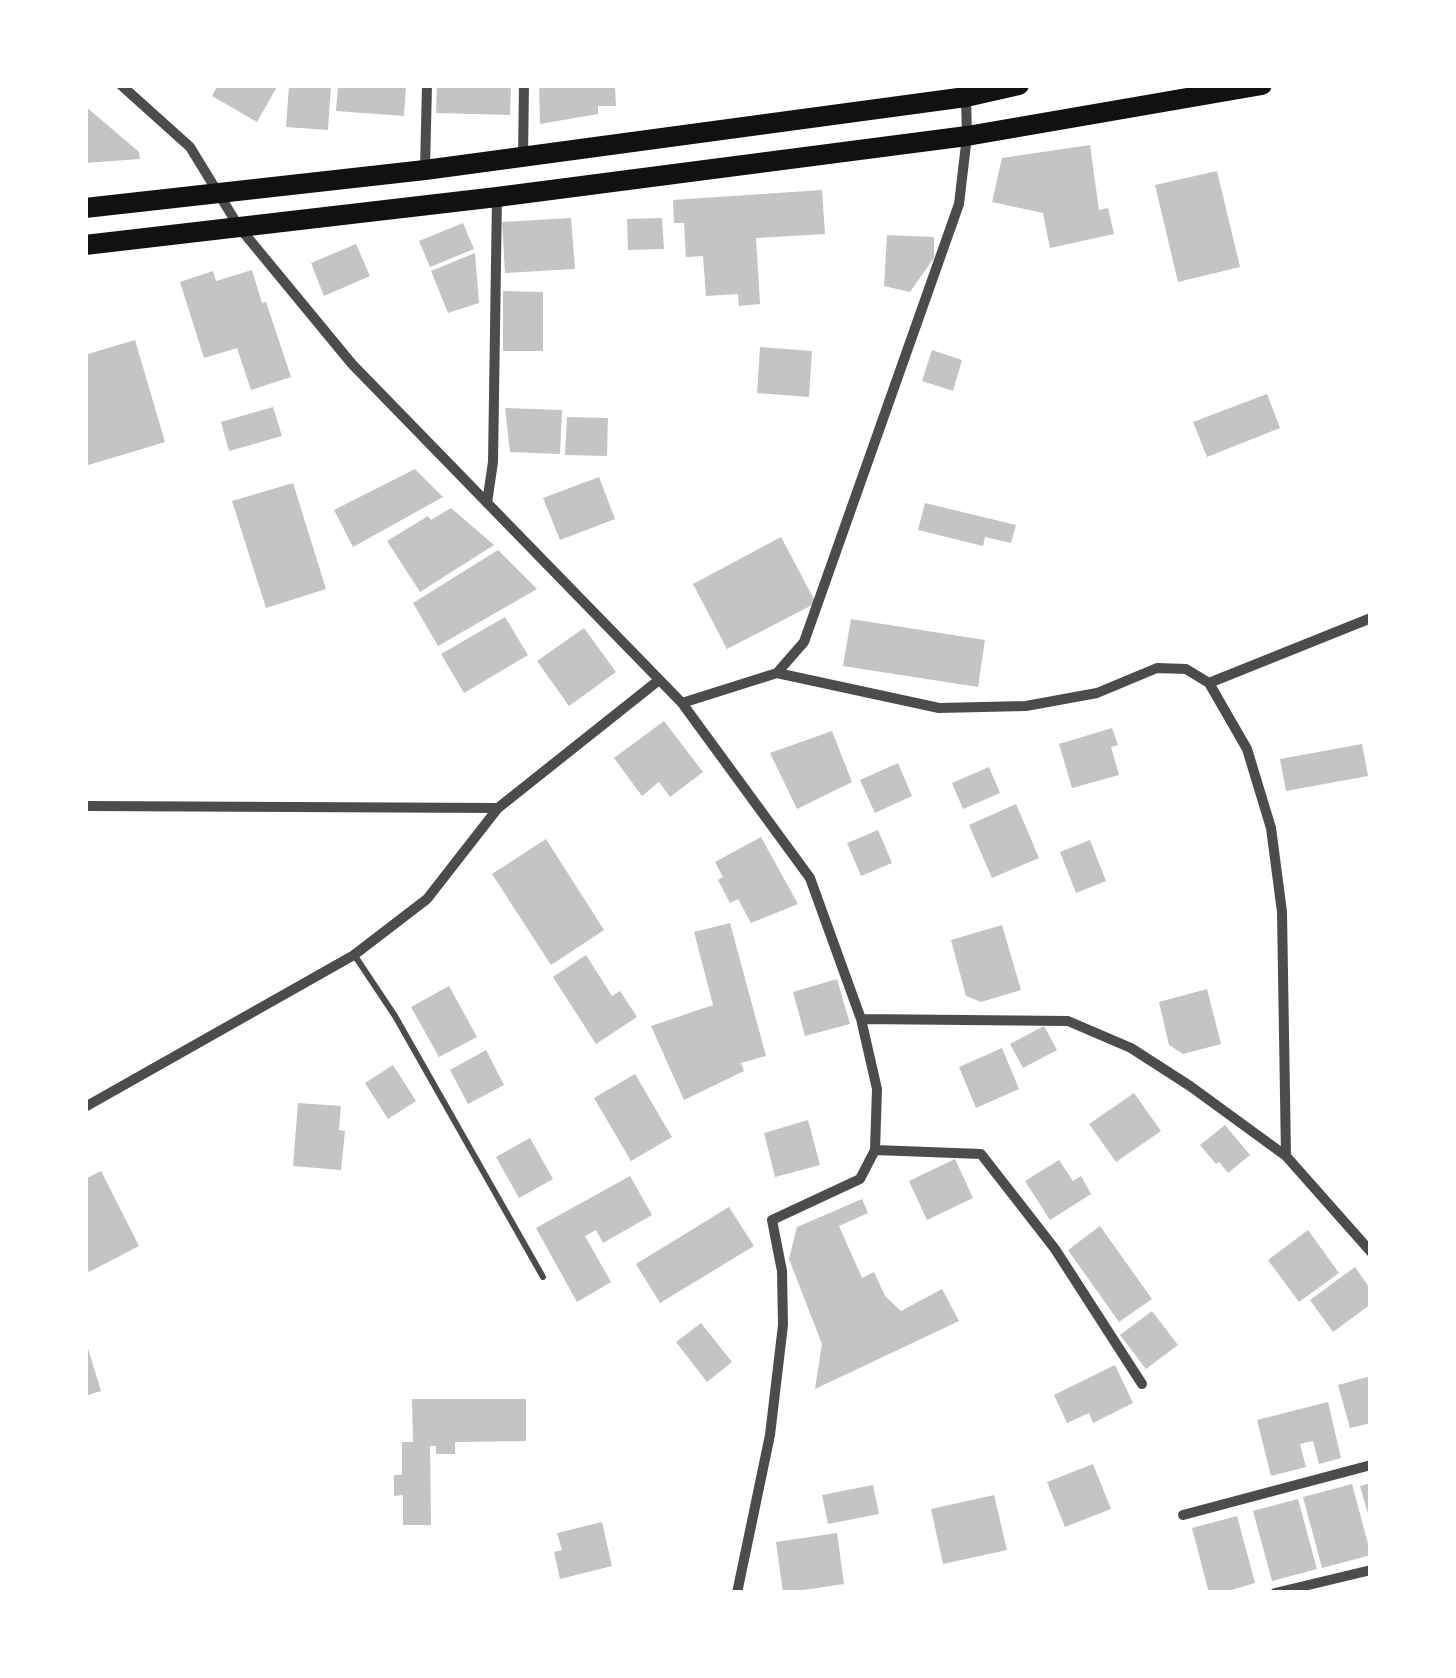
<!DOCTYPE html>
<style>
body{margin:0}
#map{position:relative;width:1456px;height:1678px;overflow:hidden;background:#fff;font-family:"IBM Plex Sans",sans-serif}
canvas{display:block}
.frame{position:absolute;inset:0;border:88px solid #fff;pointer-events:none}
</style>
<div id="map">
<canvas width="1456" height="1678"></canvas>
<div class="frame"></div>
</div>
<script>
const ctx = document.querySelector('canvas').getContext('2d');
ctx.lineJoin = 'round';
function fill(path, color) { ctx.fillStyle = color; ctx.fill(path, 'evenodd'); }
const shape = rows => new Path2D(rows.map(r => 'M' + r).join(''));
function trace(path, color, width, dash) { ctx.strokeStyle = color; ctx.lineWidth = width; ctx.lineCap = dash ? 'butt' : 'round'; ctx.setLineDash(dash || []); ctx.stroke(path); }
const building = shape([
 [218,85,278,85,257,122,212,96],
 [289,85,331,85,328,130,286,127],
 [338,85,406,85,404,116,336,111],
 [437,85,511,85,510,115,436,113],
 [539,85,607,85,607,88,615,87,616,106,598,106,598,114,540,124],
 [85,106,139,152,140,159,85,163],
 [1090,145,1099,210,1108,208,1114,234,1050,248,1043,213,992,202,1002,158],
 [1217,171,1240,267,1178,282,1155,185],
 [822,190,825,234,756,238,760,304,739,306,738,294,706,296,703,256,686,257,684,223,674,223,673,200],
 [571,218,575,269,505,273,502,222],
 [662,218,664,249,628,250,627,219],
 [463,223,474,249,430,267,419,241],
 [887,235,934,237,934,258,910,292,884,286],
 [356,244,370,276,324,296,311,263],
 [475,253,479,303,448,313,431,271],
 [252,270,262,303,266,302,291,377,251,390,237,348,204,358,180,282,213,271,216,281],
 [503,291,543,292,543,351,503,351],
 [135,340,165,442,85,466,85,355],
 [760,347,812,351,809,397,757,393],
 [932,350,962,360,953,391,922,381],
 [1267,394,1280,428,1207,457,1193,422],
 [273,407,282,436,229,451,221,422],
 [505,408,562,410,560,454,510,452],
 [567,417,608,418,607,456,565,455],
 [415,469,443,497,353,547,334,510],
 [599,477,615,519,560,540,543,498],
 [293,483,326,589,266,608,232,501],
 [925,503,1016,525,1011,543,985,537,983,546,918,530],
 [451,508,494,545,420,592,387,541,428,516,431,520],
 [781,537,816,603,727,649,693,584],
 [498,550,537,589,438,646,413,603],
 [505,617,528,655,464,693,441,654],
 [851,619,985,640,978,687,843,666],
 [584,628,616,672,569,706,537,661],
 [664,721,703,772,670,797,659,782,642,796,614,758],
 [1112,728,1118,745,1111,747,1119,775,1072,788,1059,744],
 [832,731,852,782,797,809,770,753],
 [1362,744,1368,776,1286,791,1280,759],
 [898,763,912,796,875,813,860,780],
 [989,767,1000,793,963,809,952,783],
 [1016,804,1039,858,992,878,969,825],
 [878,830,892,863,861,876,847,843],
 [761,837,798,904,751,923,738,899,730,903,718,880,723,877,715,862],
 [546,839,604,930,551,965,492,874],
 [1090,840,1106,881,1076,893,1060,852],
 [730,923,766,1056,741,1063,744,1071,684,1100,651,1026,713,1005,694,932],
 [1002,925,1021,990,981,1002,966,996,951,940],
 [586,955,612,996,620,991,637,1017,596,1044,553,977],
 [837,979,850,1024,805,1036,793,992],
 [449,986,477,1037,439,1057,411,1007],
 [1207,989,1221,1044,1183,1054,1169,1045,1159,1002],
 [1044,1026,1057,1050,1023,1068,1010,1044],
 [1002,1048,1019,1089,976,1108,959,1067],
 [486,1050,504,1085,468,1104,450,1070],
 [393,1065,416,1101,388,1119,365,1083],
 [635,1074,672,1137,631,1161,594,1098],
 [1134,1093,1161,1131,1116,1162,1089,1124],
 [298,1103,341,1106,339,1130,345,1131,341,1170,293,1166],
 [808,1120,820,1165,775,1177,764,1133],
 [1225,1125,1250,1155,1228,1173,1219,1162,1216,1164,1200,1145],
 [530,1138,553,1179,519,1198,496,1157],
 [955,1159,973,1198,927,1220,909,1181],
 [1059,1160,1073,1181,1081,1176,1091,1194,1050,1220,1025,1181],
 [101,1171,139,1246,89,1272,85,1263,85,1179],
 [630,1176,652,1215,603,1243,596,1230,585,1236,611,1282,577,1302,536,1228],
 [862,1199,868,1213,839,1226,862,1278,874,1272,885,1296,901,1311,942,1289,959,1321,815,1389,822,1344,789,1259,797,1227],
 [729,1207,754,1246,660,1303,636,1264],
 [1100,1226,1152,1299,1119,1322,1068,1250],
 [1308,1230,1339,1273,1299,1302,1268,1260],
 [1355,1267,1371,1290,1371,1304,1333,1332,1310,1300],
 [1152,1311,1178,1345,1146,1369,1120,1335],
 [701,1323,732,1362,707,1382,676,1342],
 [86,1342,101,1391,85,1396,85,1343],
 [1115,1365,1133,1403,1093,1423,1089,1413,1067,1423,1054,1395],
 [1371,1376,1371,1423,1350,1428,1338,1385],
 [412,1399,526,1399,526,1441,455,1442,455,1454,436,1454,436,1446,430,1446,431,1525,403,1525,403,1495,394,1496,394,1475,402,1475,402,1442,413,1442],
 [1328,1402,1341,1458,1319,1464,1313,1441,1300,1444,1306,1467,1271,1476,1257,1420],
 [1093,1464,1111,1509,1065,1527,1047,1482],
 [1371,1483,1371,1521,1370,1521,1360,1486],
 [1352,1484,1371,1555,1322,1568,1303,1497],
 [873,1485,879,1514,828,1524,822,1495],
 [994,1495,1007,1550,943,1564,931,1509],
 [1298,1499,1317,1569,1272,1581,1253,1511],
 [1237,1516,1255,1583,1221,1593,1209,1593,1192,1528],
 [602,1522,612,1566,560,1579,554,1552,562,1550,557,1533],
 [837,1533,844,1584,783,1593,776,1542]
]);
const service = shape([
 [355,956,395,1016,543,1277]
]);
const minor = shape([
 [121,85,190,147,239,227,352,364,682,703,810,878,861,1019,877,1089,875,1150,860,1179,772,1220,782,1271,783,1325,770,1435,737,1593],
 [523,157,524,85],
 [425,169,427,85],
 [487,503,493,462,497,197],
 [777,673,939,708,1026,706,1097,693,1157,668,1186,669,1209,683,1247,749,1271,828,1282,912,1286,1156],
 [1209,683,1371,618],
 [682,703,777,673,804,642,959,204,967,136,966,97],
 [85,806,498,808],
 [861,1019,1068,1021,1131,1048,1190,1086,1286,1156,1371,1252],
 [85,1107,354,955,427,899,498,808,659,680],
 [875,1150,981,1154,1055,1249,1142,1384],
 [1183,1515,1371,1465],
 [1275,1593,1371,1570]
]);
const primary = shape([
 [85,208,425,170,966,97,1019,85],
 [85,245,497,197,967,136,1262,85]
]);
fill(building, '#c4c4c4');
trace(service, '#4c4c4c', 6);
trace(minor, '#4c4c4c', 10);
trace(primary, '#111', 20);
</script>
